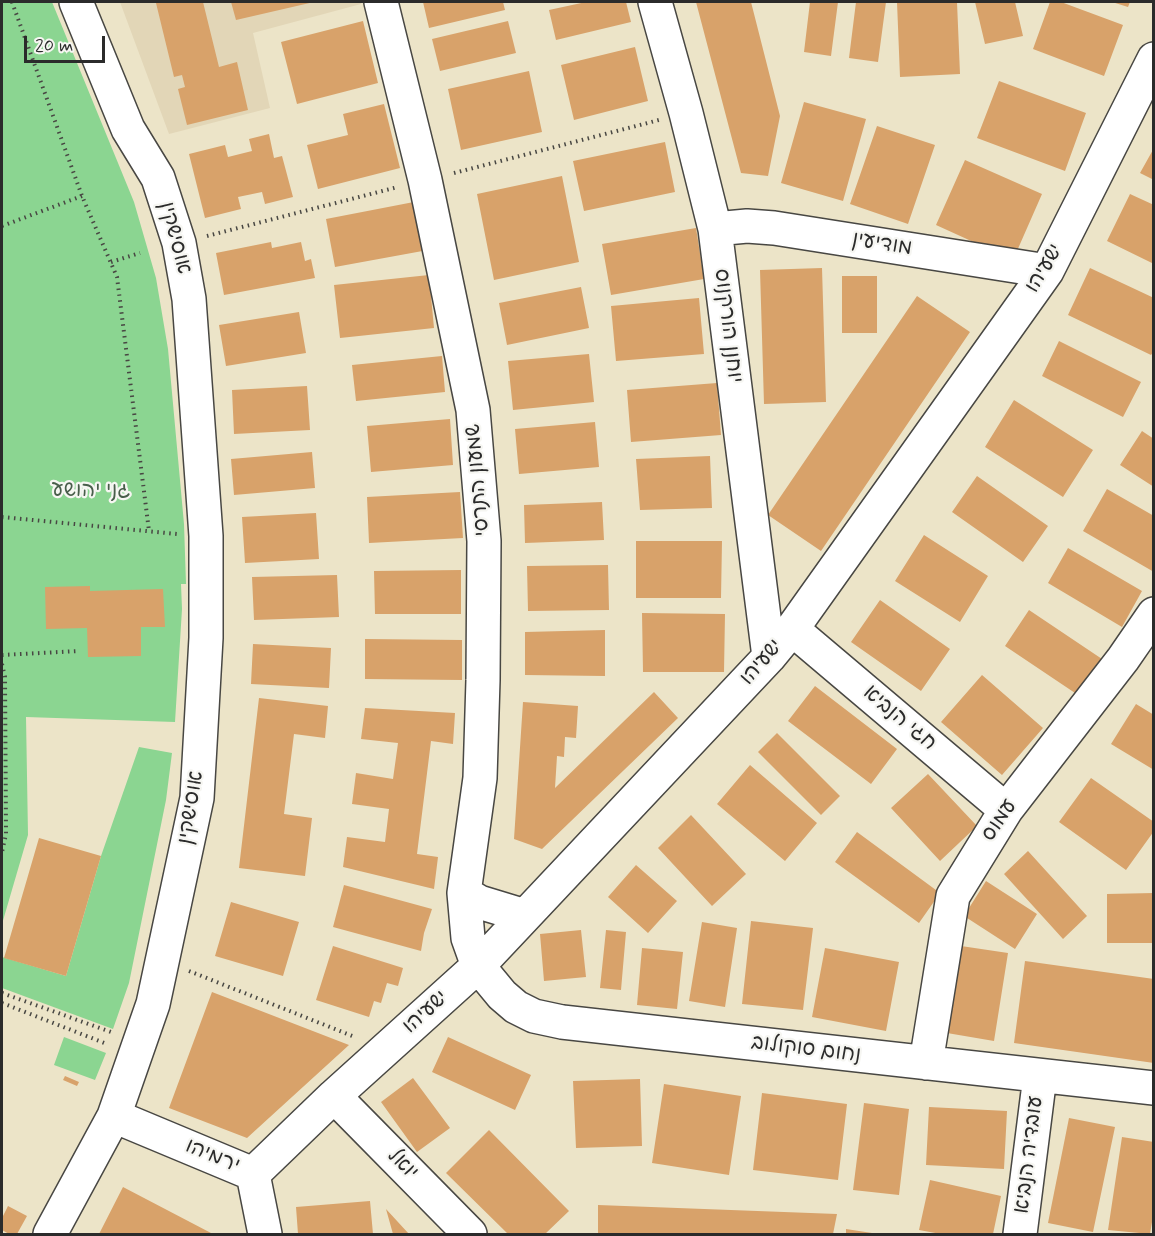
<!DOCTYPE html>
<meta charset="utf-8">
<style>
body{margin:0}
#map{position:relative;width:1155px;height:1236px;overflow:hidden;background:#ece4c8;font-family:Mynerve,sans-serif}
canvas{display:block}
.frame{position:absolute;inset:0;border:3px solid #2b2b2b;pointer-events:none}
.scale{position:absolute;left:24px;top:36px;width:81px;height:27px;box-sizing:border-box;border:3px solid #2b2b2b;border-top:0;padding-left:8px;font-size:18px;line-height:21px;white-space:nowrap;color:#2b2b2b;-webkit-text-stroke:4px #f6f6f2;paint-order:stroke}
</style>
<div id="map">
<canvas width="1155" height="1236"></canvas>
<div class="frame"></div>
<div class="scale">20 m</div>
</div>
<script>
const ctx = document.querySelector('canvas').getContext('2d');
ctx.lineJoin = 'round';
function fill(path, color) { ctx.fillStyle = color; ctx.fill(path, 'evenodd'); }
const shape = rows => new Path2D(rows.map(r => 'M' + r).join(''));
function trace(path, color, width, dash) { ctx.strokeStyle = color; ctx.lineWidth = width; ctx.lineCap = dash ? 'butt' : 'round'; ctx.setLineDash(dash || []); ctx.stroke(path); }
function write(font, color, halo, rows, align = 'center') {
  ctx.font = font + ' Mynerve,"Playpen Sans Hebrew",sans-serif'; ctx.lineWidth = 4.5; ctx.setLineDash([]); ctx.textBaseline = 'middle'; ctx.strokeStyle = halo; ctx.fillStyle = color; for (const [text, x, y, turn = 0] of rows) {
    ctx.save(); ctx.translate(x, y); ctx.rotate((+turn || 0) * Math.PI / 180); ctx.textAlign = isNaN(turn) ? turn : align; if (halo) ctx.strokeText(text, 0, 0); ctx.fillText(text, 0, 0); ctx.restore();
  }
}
const built = shape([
 [120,2,361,2,361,4,253,33,270,108,169,134]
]);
const green = shape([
 [2,2,52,2,134,202,156,278,168,349,184,524,186,584,181,584,182,609,175,722,26,717,28,835,2,924],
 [139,747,172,753,166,800,129,983,113,1029,2,988,2,957,66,976,101,856],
 [64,1037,106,1053,95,1080,54,1065]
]);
const building = shape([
 [163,2,203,2,219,67,237,62,248,110,187,125,178,89,185,87,182,75,174,77,156,3],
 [231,2,314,2,236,20],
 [423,2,503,2,505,10,429,28],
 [586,2,626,2,631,22,556,40,549,10],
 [696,2,751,2,780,116,768,176,741,173],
 [810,2,838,2,831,56,804,52],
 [856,2,886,2,878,62,849,58],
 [897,2,957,2,960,74,900,77],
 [975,2,1015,2,1023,36,985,44],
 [1050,2,1061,2,1123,25,1104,76,1033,49],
 [1112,2,1130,2,1128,7],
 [363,21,378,83,297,104,281,42],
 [508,21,516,53,440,71,432,39],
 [635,47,648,101,574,120,561,65],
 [529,71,542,132,461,150,448,89],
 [999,81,1086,113,1065,171,977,138],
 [804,102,866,119,843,201,781,183],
 [384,104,400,168,318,189,307,145,348,135,343,114],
 [877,126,935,145,908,224,850,204],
 [269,134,274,158,282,156,293,197,265,204,262,192,238,197,241,209,205,218,189,154,225,145,228,157,252,151,249,139],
 [665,142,675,192,584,211,573,161],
 [1154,148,1154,180,1140,173],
 [965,160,1042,194,1013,260,936,225],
 [562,176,579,262,494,280,477,194],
 [1130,194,1154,205,1154,264,1107,241],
 [419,201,428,250,335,267,326,219],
 [696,228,704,279,611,295,602,244],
 [271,242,272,248,301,242,305,261,311,259,315,278,224,295,216,253],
 [822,268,826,402,764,404,760,270],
 [1090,268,1154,298,1154,351,1151,355,1068,315],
 [429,275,434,328,340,338,334,285],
 [842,276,877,276,877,333,842,333],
 [581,287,589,328,507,345,499,303],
 [917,296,970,332,821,551,768,515],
 [699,298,704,354,616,361,611,306],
 [299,312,306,353,226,366,219,325],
 [1059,341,1141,382,1123,417,1042,376],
 [589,354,594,402,513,410,508,361],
 [442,356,445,392,356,401,352,365],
 [717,383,721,435,631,442,627,390],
 [307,386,310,430,234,434,232,390],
 [1014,400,1093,450,1063,497,985,447],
 [450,419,453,465,371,472,367,426],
 [595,422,599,467,519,474,515,429],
 [1142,431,1154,439,1154,487,1120,465],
 [312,452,315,488,234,495,231,459],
 [710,456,712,508,640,510,636,459],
 [977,476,1048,526,1023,562,952,512],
 [1107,489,1154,516,1154,572,1083,531],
 [460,492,463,538,369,543,367,497],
 [602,502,604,540,525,543,524,505],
 [316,513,319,559,245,563,242,517],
 [924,535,988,576,960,622,895,581],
 [636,541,722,541,721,598,636,598],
 [1068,548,1142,591,1122,627,1048,583],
 [608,565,609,610,528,611,527,566],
 [461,570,461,614,375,614,374,571],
 [337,575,339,617,254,620,252,577],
 [90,586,90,591,163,589,165,627,141,627,141,656,88,657,87,628,46,629,45,587],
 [880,600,950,649,921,691,851,642],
 [1029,610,1102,659,1078,695,1005,646],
 [642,613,725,614,724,672,643,672],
 [605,630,605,676,525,675,525,632],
 [365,639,462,640,462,680,365,679],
 [253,644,331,648,329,688,251,684],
 [982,675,1043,728,1002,775,941,722],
 [815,686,897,749,871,784,788,721],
 [654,692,678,718,542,849,514,839,523,702,578,706,576,738,565,737,564,757,557,756,555,788],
 [259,698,328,706,325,738,294,734,284,814,312,818,305,876,239,868],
 [1136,704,1154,715,1154,770,1111,744],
 [365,708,455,713,453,744,431,741,417,854,438,857,434,889,343,867,347,837,385,842,389,809,352,804,356,773,393,779,398,743,361,739],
 [777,733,840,796,821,815,758,752],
 [750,765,817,823,785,861,717,804],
 [928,774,977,826,940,861,891,808],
 [1091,778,1154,822,1154,831,1126,870,1059,822],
 [691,815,746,874,712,906,658,848],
 [857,832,940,893,919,923,835,862],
 [39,838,101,856,66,976,4,958],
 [1028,851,1087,916,1063,939,1004,874],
 [636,865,677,901,648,933,608,897],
 [986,881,1037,914,1015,949,964,916],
 [344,885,432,909,424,933,421,951,333,927],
 [1154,893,1154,943,1107,943,1107,894],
 [231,902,299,922,283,976,215,956],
 [751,921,813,928,803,1010,742,1004],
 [702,922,737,928,725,1007,689,1001],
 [581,930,586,977,544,981,540,934],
 [606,930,626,932,621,990,600,988],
 [333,946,403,968,398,986,387,983,381,1003,374,1001,369,1017,316,1000],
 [961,946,1008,953,994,1041,947,1033],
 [642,948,683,952,677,1009,637,1005],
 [825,948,899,962,886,1031,812,1017],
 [1025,961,1154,979,1154,1063,1014,1043],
 [212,992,349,1045,247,1138,169,1108],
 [448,1037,531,1075,515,1110,432,1072],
 [65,1076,79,1082,77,1086,63,1080],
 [413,1078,450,1128,417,1152,381,1102],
 [640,1079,642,1146,576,1148,573,1081],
 [664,1084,741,1096,729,1175,652,1163],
 [762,1093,847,1104,838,1180,753,1170],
 [864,1103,909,1109,899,1195,853,1190],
 [929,1107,1007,1111,1004,1169,926,1165],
 [1069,1118,1115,1127,1093,1232,1048,1223],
 [489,1130,569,1211,545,1234,508,1234,446,1173],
 [1122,1137,1154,1142,1154,1210,1150,1234,1108,1230],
 [930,1180,1001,1196,993,1234,941,1234,919,1230],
 [123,1187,211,1233,211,1234,99,1234],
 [370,1201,373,1234,298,1234,296,1207],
 [598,1205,837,1214,833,1234,598,1234],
 [8,1206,27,1216,17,1234,9,1234,2,1230,2,1218],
 [386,1209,409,1234,393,1234],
 [846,1229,872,1233,872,1234,846,1234]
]);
const path = shape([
 [12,2,82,196,117,277,149,531],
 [454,173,659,120],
 [2,226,82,196],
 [207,236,398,187],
 [111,262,140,253],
 [2,517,177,534],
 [2,655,79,651],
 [2,664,5,677,6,834,2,852],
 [189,971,355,1037],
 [2,993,111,1032],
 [2,1003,107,1044]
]);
const minor = shape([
 [381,2,425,180,473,410,484,541,483,680,480,778,464,893,468,938,478,966,502,995,516,1007,534,1016,562,1022,1154,1088],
 [655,2,686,113,715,229,769,657],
 [715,229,747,226,774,228,1047,271],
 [792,629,1006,810],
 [464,893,479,902,525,916],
 [926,1063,953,896,1006,810,1123,659,1154,614],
 [334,1096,470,1234],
 [114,1116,253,1174],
 [253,1174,334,1096,478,966,769,657,792,629,1047,271,1154,59],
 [253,1174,265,1234],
 [50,1234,114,1116,153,1004,197,798,206,638,206,536,189,299,179,243,158,178,128,129,76,2],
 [1020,1234,1040,1076]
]);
const streetNames = [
 ["אוסישקין",174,238,75],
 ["מודיעין",882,245,9],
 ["ישעיהו",1045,269,-59],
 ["יוחנן הורקנוס",727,326,83],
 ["שמעון התרסי",479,480,-95],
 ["ישעיהו",762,663,-49],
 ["חגי הנביא",899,719,40],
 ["אוסישקין",192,808,-81],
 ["עמוס",1000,821,-56],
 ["ישעיהו",426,1013,-42],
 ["נחום סוקולוב",806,1050,7],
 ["עובדיה הנביא",1030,1155,-83],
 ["ירמיהו",212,1157,23],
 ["יואל",402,1165,45]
];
const parkNames = [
 ["גני יהושע",91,492]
];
fill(built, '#e2d6b7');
fill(green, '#8bd591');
fill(building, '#d8a26a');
trace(minor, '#484743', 36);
trace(path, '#484743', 4, [1.5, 4.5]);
trace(minor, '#fff', 33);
write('21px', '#2b2b2b', '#f6f6f2', streetNames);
write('21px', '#485e4a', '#f6f6f2', parkNames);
</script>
